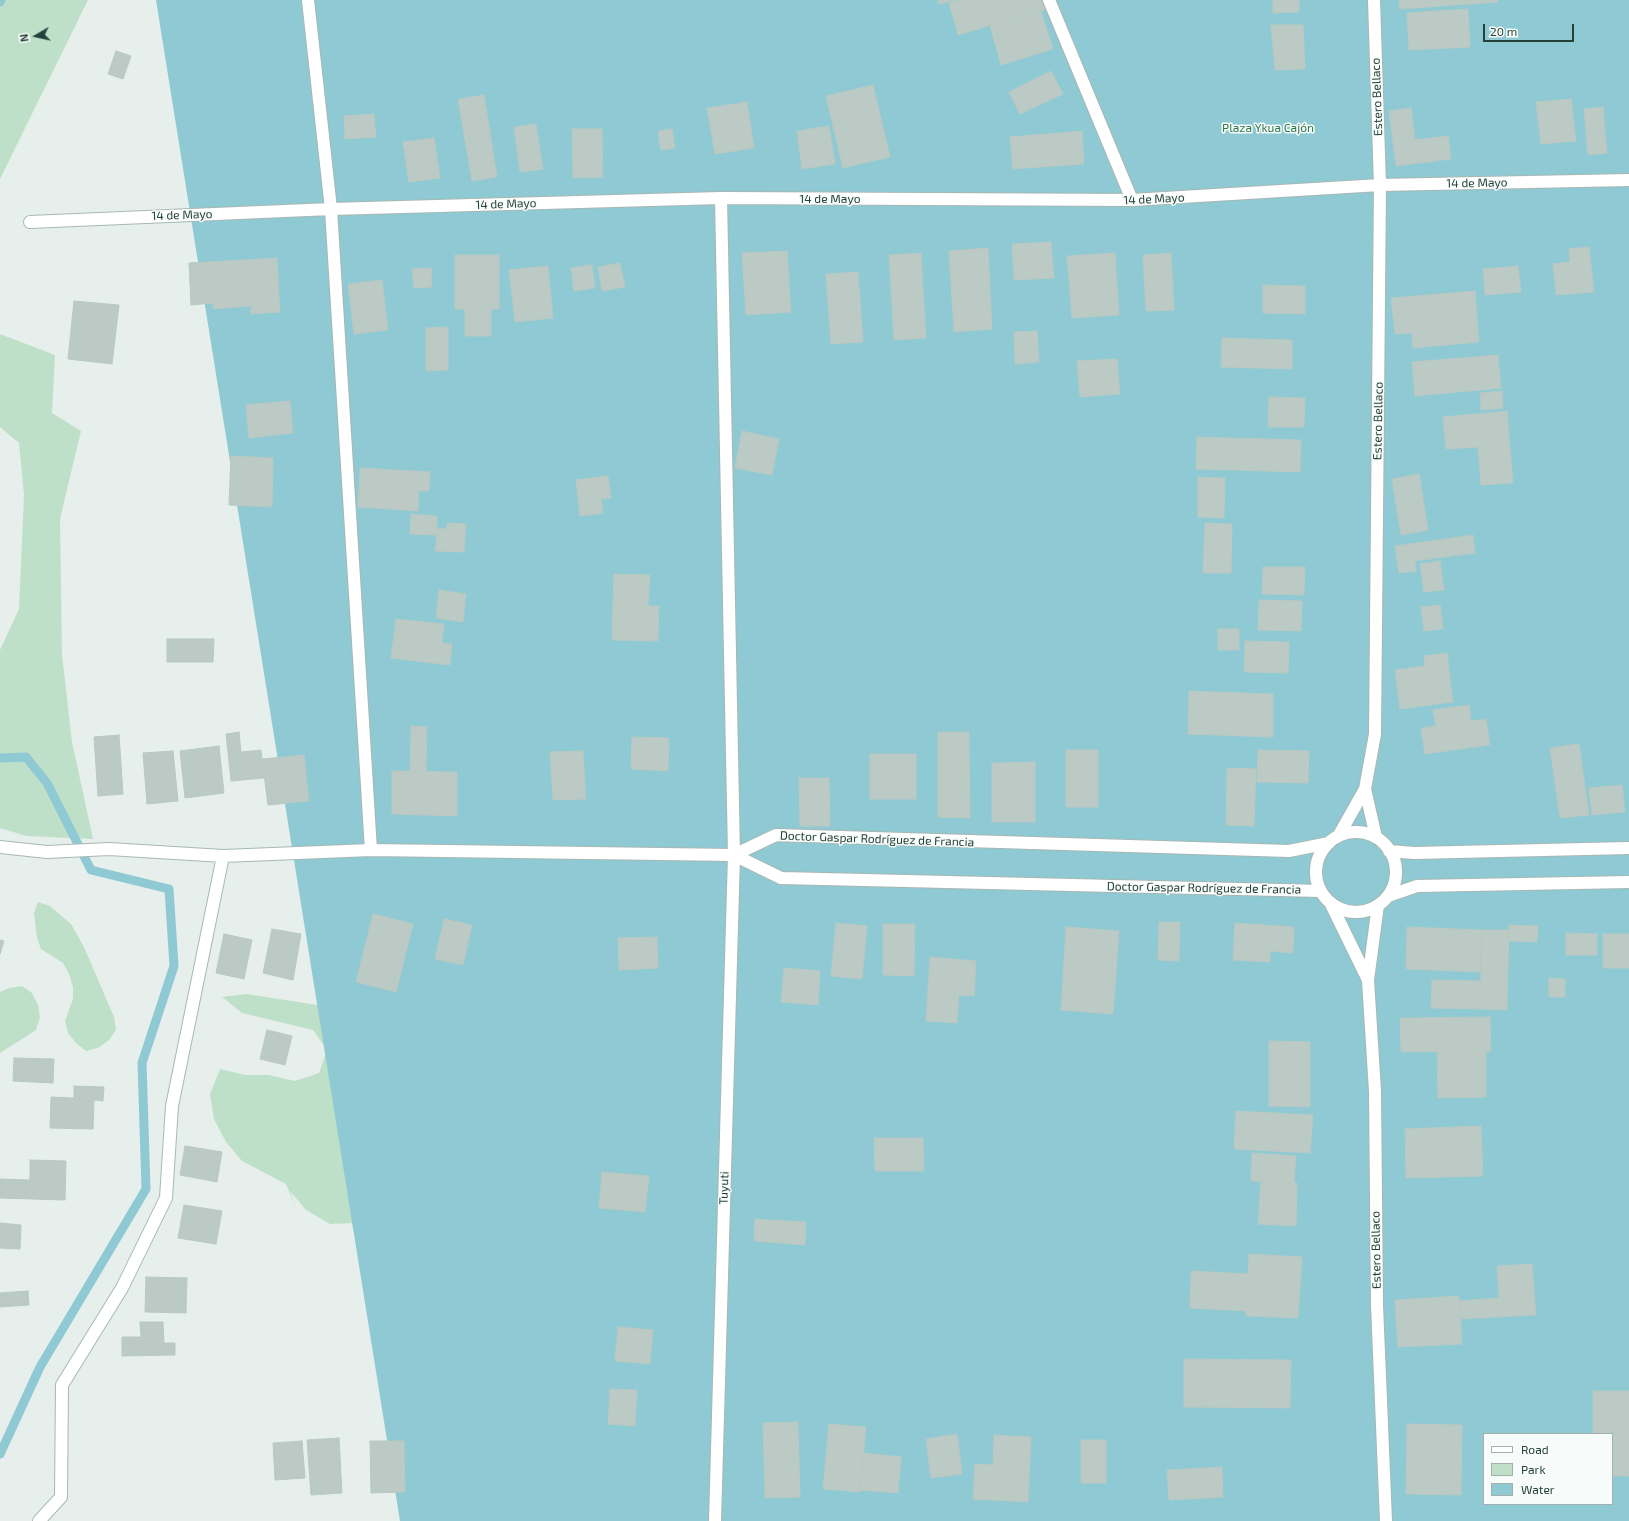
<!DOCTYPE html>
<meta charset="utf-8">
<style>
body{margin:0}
#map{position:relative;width:1629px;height:1521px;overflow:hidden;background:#e6efeb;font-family:"Exo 2",sans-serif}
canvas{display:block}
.legend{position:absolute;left:1483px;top:1433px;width:130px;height:72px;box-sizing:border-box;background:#f7fbf9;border:1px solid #a3b1ad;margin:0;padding:5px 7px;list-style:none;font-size:12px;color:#24423a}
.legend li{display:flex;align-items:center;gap:8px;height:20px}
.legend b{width:20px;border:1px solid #a3b1ad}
.north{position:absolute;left:16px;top:16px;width:40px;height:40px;-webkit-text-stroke:3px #f7fbf9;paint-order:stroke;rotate:261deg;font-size:11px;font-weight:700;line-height:16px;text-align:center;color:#24423a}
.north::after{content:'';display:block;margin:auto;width:14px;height:18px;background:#24423a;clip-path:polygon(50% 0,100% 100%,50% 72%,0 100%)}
.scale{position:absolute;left:1483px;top:24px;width:91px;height:18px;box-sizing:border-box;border:2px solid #24423a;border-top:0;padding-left:5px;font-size:12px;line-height:14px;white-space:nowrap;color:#24423a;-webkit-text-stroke:3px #f7fbf9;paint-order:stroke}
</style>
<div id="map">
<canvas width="1629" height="1521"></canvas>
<ul class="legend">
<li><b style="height:5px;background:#fff"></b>Road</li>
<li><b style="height:11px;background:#bfe0c8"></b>Park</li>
<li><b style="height:11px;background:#8ec9d4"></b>Water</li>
</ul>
<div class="north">N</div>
<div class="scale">20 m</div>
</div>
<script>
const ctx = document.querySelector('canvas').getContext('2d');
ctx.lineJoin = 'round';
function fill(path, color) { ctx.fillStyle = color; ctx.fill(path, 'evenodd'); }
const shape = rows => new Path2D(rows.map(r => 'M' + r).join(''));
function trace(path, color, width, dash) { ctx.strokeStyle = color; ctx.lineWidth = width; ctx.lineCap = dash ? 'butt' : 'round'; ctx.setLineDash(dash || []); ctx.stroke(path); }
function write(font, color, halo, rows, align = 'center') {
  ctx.font = font + ' "Exo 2",sans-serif'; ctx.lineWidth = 3; ctx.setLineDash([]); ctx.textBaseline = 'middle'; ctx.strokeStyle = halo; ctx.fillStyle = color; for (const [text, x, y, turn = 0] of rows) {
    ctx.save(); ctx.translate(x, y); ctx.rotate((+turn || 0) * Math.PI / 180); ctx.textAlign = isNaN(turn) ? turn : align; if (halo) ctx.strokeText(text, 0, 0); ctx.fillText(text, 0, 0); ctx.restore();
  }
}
const green = shape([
 [0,0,88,0,0,179],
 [0,334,55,355,52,413,81,431,60,519,62,655,72,742,93,839,26,836,0,828,0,650,19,609,24,495,19,443,0,427],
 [38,902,50,906,71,924,84,947,114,1017,116,1030,109,1040,98,1048,86,1051,76,1043,68,1033,65,1021,73,999,73,987,69,974,63,963,41,949,37,938,34,913],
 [22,986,32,993,38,1005,40,1017,36,1030,0,1053,0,992,9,988],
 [246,994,370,1013,356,1223,330,1224,306,1210,290,1191,296,1208,286,1184,242,1161,226,1142,214,1119,210,1094,220,1069,245,1075,269,1075,295,1081,319,1073,327,1050,313,1030,242,1013,222,997]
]);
const water = shape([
 [156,0,1629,0,1629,1521,400,1521],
 [1484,1434,1612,1434,1612,1504,1484,1504]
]);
const stream = shape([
 [0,2,1,0],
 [0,758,26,757,47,783,91,870,169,889,174,966,142,1063,146,1189,40,1367,0,1454]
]);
const building = shape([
 [938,0,954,0,939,4,938,0],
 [958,0,1043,0,1046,9,958,35,949,3,958,0],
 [1273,0,1299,0,1299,12,1273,13,1273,0],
 [1399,0,1498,0,1498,2,1400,9,1399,0],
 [1468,9,1470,47,1409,50,1407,13,1468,9],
 [1041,11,1053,49,1001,65,990,26,1041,11],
 [1271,25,1303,25,1305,69,1275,70,1271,25],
 [116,51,131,56,123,79,108,74,116,51],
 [1051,71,1063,94,1020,114,1009,92,1051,71],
 [873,85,890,157,843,168,826,96,873,85],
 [484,95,497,177,472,181,458,99,484,95],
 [1571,99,1576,141,1541,144,1536,102,1571,99],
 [747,102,754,148,715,154,707,108,747,102],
 [1603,107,1607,153,1588,155,1584,109,1603,107],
 [1411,108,1415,140,1448,136,1451,159,1396,166,1389,111,1411,108],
 [374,114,376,137,345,139,344,116,374,114],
 [536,124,543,169,520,172,514,127,536,124],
 [829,126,835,164,802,169,797,131,829,126],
 [572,129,602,129,603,177,573,178,572,129],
 [672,129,675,148,661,150,658,131,672,129],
 [1082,131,1084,164,1013,169,1010,137,1082,131],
 [434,138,440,178,409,182,403,142,434,138],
 [1051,242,1054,278,1014,280,1012,244,1051,242],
 [1589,247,1594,292,1556,295,1553,264,1570,262,1569,249,1589,247],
 [988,248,992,329,954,332,949,251,988,248],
 [787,251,791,312,746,315,742,253,787,251],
 [921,253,926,338,894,340,889,255,921,253],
 [1115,253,1119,315,1072,318,1067,256,1115,253],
 [1171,253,1174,310,1146,311,1143,255,1171,253],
 [455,255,499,255,499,309,491,309,491,336,465,336,465,309,455,309,455,255],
 [277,258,280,312,251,314,251,306,213,309,213,303,191,305,189,263,277,258],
 [620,263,625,287,602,291,598,267,620,263],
 [592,265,595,288,574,291,571,268,592,265],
 [548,266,553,318,515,322,509,270,548,266],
 [1518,266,1521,292,1485,295,1483,269,1518,266],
 [431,268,432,287,414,288,412,269,431,268],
 [858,272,863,342,831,344,826,274,858,272],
 [382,280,388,330,354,334,348,284,382,280],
 [1263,285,1305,286,1305,314,1263,313,1263,285],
 [1475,291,1479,342,1413,348,1412,333,1395,334,1391,298,1475,291],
 [74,301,119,305,112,364,68,359,74,301],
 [448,327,448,370,426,371,426,328,448,327],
 [1037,331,1039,362,1015,364,1014,332,1037,331],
 [1222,338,1292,340,1292,369,1221,367,1222,338],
 [1498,355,1501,388,1415,396,1412,362,1498,355],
 [1117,359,1120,394,1080,397,1077,361,1117,359],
 [1502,391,1503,408,1481,410,1480,393,1502,391],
 [1269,397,1305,398,1304,427,1268,427,1269,397],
 [290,401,293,433,249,438,246,405,290,401],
 [1507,411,1513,483,1481,485,1478,447,1446,449,1443,417,1507,411],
 [742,431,779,439,772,475,735,468,742,431],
 [1197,437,1301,440,1300,472,1196,469,1197,437],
 [231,456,273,458,272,507,229,505,231,456],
 [360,468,430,472,429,491,419,491,418,511,358,507,360,468],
 [1419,474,1428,530,1401,535,1392,479,1419,474],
 [608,476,611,498,601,499,603,513,580,516,576,480,608,476],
 [1198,477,1225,478,1224,518,1198,517,1198,477],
 [411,514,437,516,437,528,447,529,447,523,466,524,464,552,435,551,437,535,410,534,411,514],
 [1205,523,1232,524,1231,573,1203,573,1205,523],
 [1473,535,1475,553,1415,561,1416,571,1399,573,1395,546,1473,535],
 [1440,561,1444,590,1424,592,1420,564,1440,561],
 [1263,567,1305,567,1304,595,1262,594,1263,567],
 [614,574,650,575,648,606,613,605,614,574],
 [439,590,466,594,463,622,436,618,439,590],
 [1259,600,1302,601,1301,631,1258,630,1259,600],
 [613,605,659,606,658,641,612,640,613,605],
 [1440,605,1443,629,1424,631,1421,607,1440,605],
 [396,619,444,624,442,643,452,644,450,665,391,658,396,619],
 [1218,629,1239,629,1239,650,1218,650,1218,629],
 [167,639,214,639,213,662,167,662,167,639],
 [1245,641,1289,642,1288,673,1244,672,1245,641],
 [1447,653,1453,702,1400,709,1395,670,1425,666,1424,656,1447,653],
 [1189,691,1273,694,1273,737,1188,734,1189,691],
 [1469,705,1471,721,1486,719,1490,745,1425,754,1421,728,1436,726,1433,710,1469,705],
 [411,726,427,727,426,771,410,771,411,726],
 [239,732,241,752,261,750,264,778,231,781,226,734,239,732],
 [938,732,969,732,970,818,938,817,938,732],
 [119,735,123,794,98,796,94,737,119,735],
 [632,737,669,738,668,771,631,769,632,737],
 [1579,744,1589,815,1560,818,1550,748,1579,744],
 [219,746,224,793,185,798,180,751,219,746],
 [1066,750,1098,750,1098,807,1066,807,1066,750],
 [1258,750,1309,751,1308,783,1257,782,1258,750],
 [173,751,178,801,147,804,143,753,173,751],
 [583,751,586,799,553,800,550,752,583,751],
 [870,754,916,754,916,799,870,799,870,754],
 [304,755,309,801,268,805,262,759,304,755],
 [1035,762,1035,822,992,822,992,763,1035,762],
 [1227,768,1256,769,1254,826,1226,825,1227,768],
 [392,771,457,772,457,816,392,814,392,771],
 [799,778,829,778,830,826,800,826,799,778],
 [1622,785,1625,812,1592,815,1589,788,1622,785],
 [373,914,413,924,396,992,356,982,373,914],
 [444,919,472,925,463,965,435,959,444,919],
 [1159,922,1180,922,1179,961,1158,960,1159,922],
 [836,923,867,926,862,979,831,976,836,923],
 [1235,923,1294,927,1293,953,1270,951,1270,962,1233,960,1235,923],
 [883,924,915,924,914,976,883,975,883,924],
 [1509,925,1538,926,1537,942,1509,941,1509,925],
 [1066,927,1119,931,1113,1014,1061,1010,1066,927],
 [1407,927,1482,930,1480,972,1406,969,1407,927],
 [272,929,301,934,293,980,263,973,272,929],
 [1482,930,1509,930,1507,1010,1480,1009,1482,930],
 [1566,933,1597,934,1597,955,1566,955,1566,933],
 [224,934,252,940,244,979,216,973,224,934],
 [1603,934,1629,934,1629,968,1603,968,1603,934],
 [657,937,658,968,619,970,618,938,657,937],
 [0,940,4,941,0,954,0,940],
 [930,957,976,961,974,996,959,995,957,1023,926,1021,930,957],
 [784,968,820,971,818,1005,781,1002,784,968],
 [1549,978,1565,979,1565,997,1549,997,1549,978],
 [1432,980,1480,981,1480,1009,1431,1008,1432,980],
 [1490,1017,1491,1051,1401,1052,1400,1018,1490,1017],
 [267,1030,292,1036,285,1065,260,1059,267,1030],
 [1269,1041,1310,1042,1310,1107,1269,1106,1269,1041],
 [1486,1051,1486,1097,1438,1098,1437,1052,1486,1051],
 [14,1058,54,1059,53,1083,13,1081,14,1058],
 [74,1086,104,1087,103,1101,94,1100,93,1129,50,1128,51,1097,74,1098,74,1086],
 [1236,1111,1313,1115,1310,1153,1234,1149,1236,1111],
 [1481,1126,1483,1176,1406,1178,1405,1129,1481,1126],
 [874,1138,923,1138,924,1171,875,1171,874,1138],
 [185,1146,222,1152,217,1182,180,1175,185,1146],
 [1252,1153,1296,1156,1294,1183,1251,1181,1252,1153],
 [30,1160,66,1161,65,1200,0,1198,0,1179,30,1180,30,1160],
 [602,1172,649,1176,645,1212,599,1208,602,1172],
 [1261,1181,1297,1183,1296,1226,1258,1224,1261,1181],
 [184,1205,222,1211,216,1244,178,1238,184,1205],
 [755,1219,806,1222,805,1245,754,1241,755,1219],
 [0,1223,21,1225,20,1249,0,1248,0,1223],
 [1249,1254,1302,1257,1298,1318,1246,1316,1246,1311,1190,1308,1191,1271,1248,1274,1249,1254],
 [1532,1264,1536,1315,1460,1319,1459,1301,1499,1298,1497,1266,1532,1264],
 [146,1277,187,1278,186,1313,145,1312,146,1277],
 [28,1291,29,1305,0,1307,0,1293,28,1291],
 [1459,1296,1462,1344,1398,1347,1395,1300,1459,1296],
 [140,1322,163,1322,164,1343,175,1343,175,1355,122,1356,122,1337,141,1337,140,1322],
 [618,1327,653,1330,650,1364,615,1361,618,1327],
 [1184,1359,1291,1360,1290,1408,1184,1407,1184,1359],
 [610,1389,637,1390,635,1426,608,1424,610,1389],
 [1593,1391,1629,1391,1629,1476,1612,1476,1612,1434,1593,1434,1593,1391],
 [798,1422,800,1497,765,1498,763,1423,798,1422],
 [829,1424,866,1427,860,1492,823,1489,829,1424],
 [1407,1424,1462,1425,1461,1495,1406,1494,1407,1424],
 [957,1434,962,1474,931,1478,926,1439,957,1434],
 [994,1435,1031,1437,1028,1502,973,1499,975,1464,993,1465,994,1435],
 [339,1438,342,1493,311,1495,307,1440,339,1438],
 [1081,1440,1106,1440,1106,1483,1081,1483,1081,1440],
 [302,1441,305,1478,275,1480,273,1443,302,1441],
 [370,1441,404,1441,405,1492,371,1493,370,1441],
 [864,1453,901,1457,898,1493,860,1490,864,1453],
 [1222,1467,1223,1497,1169,1500,1167,1470,1222,1467]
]);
const minor = shape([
 [308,0,331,209,371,850],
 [1049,0,1132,200],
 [30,222,331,209,721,198,1132,200,1380,185,1629,180],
 [1365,789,1376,837],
 '1316 872a40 40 0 1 1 80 0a40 40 0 1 1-80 0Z',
 [1339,835,1365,789,1375,734,1380,185,1374,0],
 [0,847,47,852,109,849,223,856,371,850,734,855,776,835,1289,851,1329,843],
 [1389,851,1414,853,1629,848],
 [734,855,781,878,1321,891],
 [1388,896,1417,886,1629,882],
 [1330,902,1368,980],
 [1378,905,1368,980,1375,1091,1377,1305,1386,1521],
 [39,1521,61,1497,62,1385,122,1288,166,1198,172,1106,223,856],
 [715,1521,734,855,721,198]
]);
const streetNames = [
 ["Estero Bellaco",1377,97,-92],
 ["14 de Mayo",1477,183,-1],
 ["14 de Mayo",830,199],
 ["14 de Mayo",1154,199,-3],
 ["14 de Mayo",506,204,-2],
 ["14 de Mayo",182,215,-2],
 ["Estero Bellaco",1378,421,-89],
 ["Doctor Gaspar Rodríguez de Francia",877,839,2],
 ["Doctor Gaspar Rodríguez de Francia",1204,888,1],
 ["Tuyuti",724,1188,-88],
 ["Estero Bellaco",1376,1250,-91]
];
const parkNames = [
 ["Plaza Ykua Cajón",1268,128]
];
fill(green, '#bfe0c8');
fill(water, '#8ec9d4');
trace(stream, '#8ec9d4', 9);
fill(building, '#bbcac4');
trace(building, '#b8c9c2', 1);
trace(minor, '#a8b8b2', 14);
trace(minor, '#fff', 12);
write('12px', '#24423a', '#f7fbf9', streetNames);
write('12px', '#2d7a4b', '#f7fbf9', parkNames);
</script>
